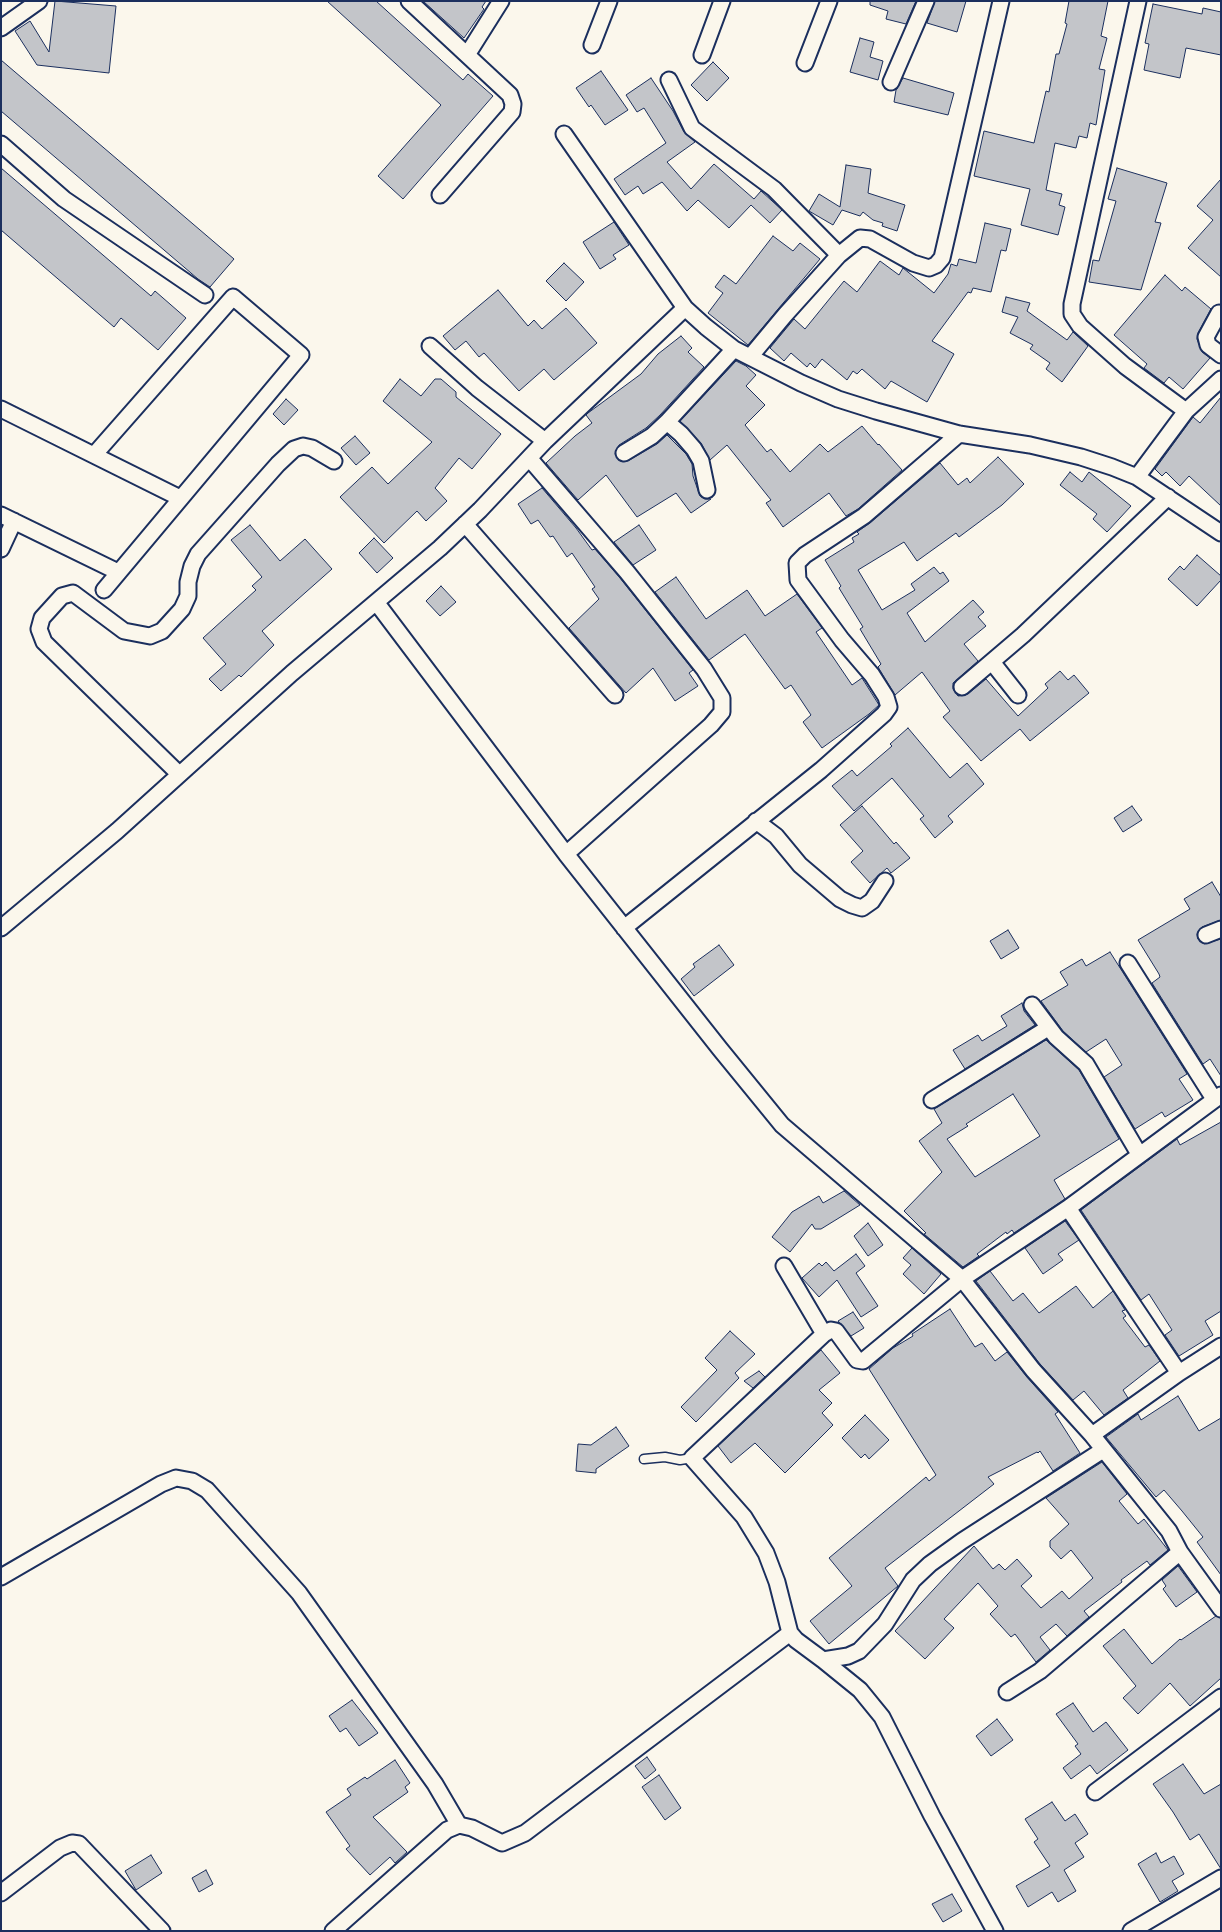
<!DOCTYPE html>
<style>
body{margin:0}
#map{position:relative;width:1222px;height:1932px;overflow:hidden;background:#fbf7ec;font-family:Pangolin,sans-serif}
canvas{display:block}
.frame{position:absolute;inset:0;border:2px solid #1b2f5e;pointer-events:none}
</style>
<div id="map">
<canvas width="1222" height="1932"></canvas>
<div class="frame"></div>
</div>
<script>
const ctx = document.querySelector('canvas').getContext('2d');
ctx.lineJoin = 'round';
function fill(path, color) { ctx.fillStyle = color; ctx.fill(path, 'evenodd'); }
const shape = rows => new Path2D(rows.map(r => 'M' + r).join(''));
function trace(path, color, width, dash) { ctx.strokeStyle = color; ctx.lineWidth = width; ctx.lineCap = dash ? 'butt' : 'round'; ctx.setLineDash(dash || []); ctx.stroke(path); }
const building = shape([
 [55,1,116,6,109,73,37,65,15,31,30,21,49,52,55,1],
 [327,1,376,1,463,80,468,74,493,96,403,199,378,176,441,105,327,1],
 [423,1,486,1,482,7,484,9,464,38,423,1],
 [870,1,916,1,906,24,886,19,888,11,870,5,870,1],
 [935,1,966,1,957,32,927,23,935,1],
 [1069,1,1108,1,1101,36,1107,38,1099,69,1105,70,1096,125,1090,123,1087,138,1079,136,1076,148,1055,143,1046,190,1062,194,1059,205,1065,207,1058,235,1021,225,1030,189,974,176,984,131,1034,143,1046,91,1049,92,1056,54,1059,54,1067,24,1065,23,1069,1],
 [1153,4,1202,14,1203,8,1221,12,1221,55,1186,48,1180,78,1144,70,1149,44,1145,43,1153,4],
 [860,38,874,42,870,57,883,61,878,80,850,72,860,38],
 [1,60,234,259,210,287,198,279,1,111,1,60],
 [713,62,729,78,707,101,691,85,713,62],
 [601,71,628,110,605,125,591,105,589,107,576,88,601,71],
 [651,78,673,111,684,132,695,142,667,162,691,189,714,164,754,199,761,191,782,210,770,223,751,205,729,228,698,200,687,211,662,182,643,194,638,186,625,195,614,179,666,143,644,108,637,112,626,95,651,78],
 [903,78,954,93,948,115,894,102,896,90,903,78],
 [846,165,871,169,868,193,905,205,897,231,882,226,883,223,873,220,863,212,860,216,842,210,833,225,809,211,819,194,840,207,846,165],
 [1,168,151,296,155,291,186,318,158,350,121,318,114,327,1,230,1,168],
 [1117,168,1167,183,1155,222,1161,223,1141,290,1089,282,1093,260,1099,261,1116,201,1108,199,1117,168],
 [1221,179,1221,277,1188,248,1213,220,1197,206,1221,179],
 [614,222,629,245,613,255,616,259,600,269,583,242,614,222],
 [985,223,1011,229,1006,251,1001,250,991,292,973,288,971,293,968,292,932,341,954,354,927,402,891,381,885,389,862,369,857,374,853,371,847,380,822,359,815,368,810,363,807,367,791,353,784,361,770,348,794,319,805,329,844,281,857,292,880,261,899,275,903,268,934,293,948,274,951,264,957,266,959,259,976,263,985,223],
 [773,236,793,251,800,243,820,259,748,345,708,313,723,293,715,287,724,275,736,284,773,236],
 [564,263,584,282,566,301,546,281,564,263],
 [1165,275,1182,291,1185,287,1211,309,1198,333,1197,339,1202,352,1210,358,1183,389,1169,377,1164,383,1144,368,1147,364,1114,335,1165,275],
 [498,290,528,326,534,320,542,329,566,308,597,343,554,380,544,369,519,391,484,353,479,357,466,341,455,350,443,336,498,290],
 [1006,297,1030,303,1027,311,1067,340,1073,332,1088,346,1062,382,1046,369,1050,363,1030,349,1033,345,1010,333,1018,317,1002,312,1006,297],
 [681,336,692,348,688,352,704,367,660,415,646,428,619,445,615,454,620,461,628,461,657,444,667,435,686,454,692,464,693,476,700,496,705,499,711,499,691,513,676,493,637,517,606,475,578,500,546,463,575,436,592,423,586,415,588,413,641,374,658,354,681,336],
 [736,361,746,366,756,375,746,386,765,405,745,425,767,452,771,449,790,472,820,444,828,452,862,426,878,445,879,444,902,470,858,509,846,516,829,493,783,527,766,503,771,500,727,445,710,460,701,443,680,421,736,361],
 [400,379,421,396,435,379,441,379,456,392,456,397,501,434,472,469,459,458,435,488,447,501,426,521,417,511,384,543,340,497,372,467,388,484,432,442,383,401,400,379],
 [1221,397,1221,506,1189,476,1180,486,1166,472,1162,476,1155,469,1193,417,1200,423,1221,397],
 [286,399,298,410,284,425,273,414,286,399],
 [355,436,370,453,356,465,341,448,355,436],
 [998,457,1024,484,1002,505,959,537,956,533,917,561,904,542,858,570,882,610,915,590,911,584,934,567,940,574,943,572,949,581,907,613,925,642,973,600,984,612,978,617,986,626,964,644,978,661,953,683,953,689,958,696,968,694,986,679,1018,716,1048,688,1045,684,1060,671,1068,680,1074,675,1089,693,1030,741,1020,729,981,761,943,717,950,711,922,672,895,695,878,667,881,664,860,629,863,627,839,588,841,586,825,560,854,542,852,538,859,534,857,532,870,523,940,463,958,485,967,478,970,483,998,457],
 [1070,472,1082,482,1089,472,1131,506,1107,532,1093,519,1097,514,1060,485,1070,472],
 [542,488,576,528,592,550,595,549,620,578,693,670,689,673,698,686,675,701,653,668,626,693,569,628,599,599,592,589,595,587,572,553,567,557,553,536,550,537,538,520,531,524,518,504,542,488],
 [250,525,280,561,305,539,332,569,262,631,274,645,241,677,239,675,221,691,209,679,226,664,203,638,256,590,252,586,262,577,231,540,250,525],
 [639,525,656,550,633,565,614,542,639,525],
 [374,538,393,558,377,573,359,553,374,538],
 [1197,555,1221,576,1221,580,1197,606,1168,579,1180,566,1184,570,1197,555],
 [676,577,706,619,747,590,765,616,797,594,822,628,816,632,852,685,862,678,879,705,869,714,822,748,803,722,811,715,791,685,785,689,745,634,709,660,655,592,676,577],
 [441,586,456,602,440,616,426,601,441,586],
 [908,728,950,778,967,763,984,784,948,816,953,822,935,838,920,819,924,816,892,778,854,811,832,786,852,770,857,776,892,746,890,744,908,728],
 [862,806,894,844,896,842,910,858,891,873,887,868,870,883,851,862,863,851,840,825,862,806],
 [1132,806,1142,820,1123,832,1114,818,1132,806],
 [1212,882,1221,897,1221,920,1202,927,1197,934,1198,939,1204,944,1221,939,1221,1076,1210,1059,1203,1064,1152,983,1160,977,1159,974,1138,940,1190,909,1184,899,1212,882],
 [1008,930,1019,948,1001,959,990,941,1008,930],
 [719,945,734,965,694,996,681,979,695,967,693,964,719,945],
 [1110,952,1187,1074,1179,1079,1193,1100,1165,1117,1162,1112,1135,1129,1104,1077,1122,1065,1106,1039,1086,1052,1063,1031,1041,1001,1068,985,1060,972,1082,959,1086,966,1110,952],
 [1022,1003,1024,1011,1035,1025,965,1069,953,1050,978,1035,982,1041,1007,1026,1001,1016,1022,1003],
 [1046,1040,1079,1070,1119,1139,1054,1180,1065,1199,1014,1233,1012,1230,1007,1234,1006,1232,977,1254,979,1256,963,1267,924,1234,926,1233,904,1211,942,1172,919,1141,942,1123,934,1109,1046,1040],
 [1013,1094,1040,1136,975,1177,947,1139,968,1126,966,1124,1013,1094],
 [1221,1122,1221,1311,1205,1321,1213,1335,1179,1356,1165,1335,1172,1330,1149,1294,1141,1300,1081,1210,1177,1139,1180,1145,1221,1122],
 [844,1191,860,1205,821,1229,815,1229,812,1224,790,1252,772,1237,792,1212,819,1196,823,1203,844,1191],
 [1065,1221,1079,1240,1058,1254,1063,1260,1043,1274,1025,1248,1065,1221],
 [868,1223,883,1245,868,1256,854,1236,868,1223],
 [912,1248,941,1274,924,1294,903,1274,911,1265,903,1258,912,1248],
 [856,1254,865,1266,856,1273,878,1306,861,1317,837,1280,819,1297,802,1278,819,1263,822,1266,826,1262,834,1271,856,1254],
 [990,1271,1013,1301,1023,1293,1039,1313,1076,1286,1093,1308,1113,1291,1125,1310,1122,1311,1126,1316,1123,1318,1145,1347,1149,1345,1160,1361,1123,1390,1128,1398,1104,1415,1084,1391,1073,1400,1040,1364,976,1281,990,1271],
 [950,1309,975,1347,982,1343,995,1361,1007,1352,1026,1376,1058,1412,1055,1414,1080,1453,1053,1471,1040,1451,1038,1453,1037,1452,988,1477,994,1484,885,1568,898,1586,829,1644,810,1621,852,1586,829,1558,926,1477,929,1481,936,1475,869,1369,893,1348,913,1336,912,1334,950,1309],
 [853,1312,864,1328,851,1336,838,1321,853,1312],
 [730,1331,755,1354,735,1373,739,1378,696,1422,681,1407,717,1370,705,1358,730,1331],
 [821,1350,840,1373,819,1390,832,1403,822,1413,833,1425,785,1473,755,1443,731,1463,718,1446,821,1350],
 [759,1371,765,1377,753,1388,744,1381,759,1371],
 [1178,1396,1199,1431,1221,1418,1221,1575,1197,1542,1203,1537,1182,1511,1164,1490,1156,1497,1106,1437,1138,1414,1141,1420,1178,1396],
 [865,1415,889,1440,869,1459,865,1454,861,1458,842,1438,865,1415],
 [616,1427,629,1446,596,1469,596,1473,576,1471,578,1444,591,1445,616,1427],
 [1102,1462,1127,1494,1119,1501,1138,1524,1144,1519,1168,1550,1150,1565,1147,1561,1121,1580,1122,1582,1084,1611,1089,1617,1067,1636,1056,1624,1040,1637,1050,1650,1036,1662,1015,1634,1011,1637,990,1614,998,1606,978,1583,944,1619,954,1628,925,1659,895,1631,974,1546,993,1569,999,1564,1005,1570,1017,1559,1032,1576,1021,1586,1041,1608,1062,1591,1069,1599,1093,1578,1071,1550,1061,1559,1050,1547,1050,1541,1069,1524,1046,1498,1102,1462],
 [1178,1566,1197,1592,1176,1607,1163,1589,1166,1586,1162,1580,1178,1566],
 [1216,1616,1221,1618,1221,1678,1190,1706,1170,1683,1138,1714,1123,1698,1136,1686,1103,1646,1124,1629,1152,1664,1180,1639,1181,1640,1216,1616],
 [352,1700,378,1733,359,1746,346,1728,340,1732,329,1716,352,1700],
 [1073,1703,1093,1732,1106,1722,1128,1750,1097,1774,1090,1765,1071,1779,1063,1768,1081,1754,1075,1746,1078,1744,1056,1714,1073,1703],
 [997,1719,1013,1740,991,1756,976,1736,997,1719],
 [647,1757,656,1770,645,1779,635,1766,647,1757],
 [395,1760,410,1783,405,1787,408,1792,373,1817,407,1852,395,1863,390,1857,370,1875,346,1849,350,1846,326,1812,351,1795,347,1789,365,1777,367,1779,395,1760],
 [1183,1764,1204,1794,1221,1784,1221,1869,1199,1834,1190,1840,1173,1812,1153,1784,1183,1764],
 [659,1775,681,1808,665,1820,642,1787,659,1775],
 [1052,1802,1065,1821,1075,1814,1088,1834,1075,1843,1084,1857,1064,1870,1076,1891,1058,1902,1052,1892,1028,1907,1016,1886,1050,1866,1034,1842,1038,1839,1025,1819,1052,1802],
 [1156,1853,1161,1863,1174,1856,1184,1874,1172,1881,1178,1891,1160,1902,1138,1864,1156,1853],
 [151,1855,162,1873,136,1890,125,1871,151,1855],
 [206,1870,213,1884,199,1892,192,1878,206,1870],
 [952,1894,962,1911,943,1922,932,1904,952,1894]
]);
const service = shape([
 [644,1459,665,1457,680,1460,692,1458]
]);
const minor = shape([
 [409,1,510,95,513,104,512,112,440,195],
 [1138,1,1072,304,1072,314,1080,326,1125,366,1186,411],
 [1,28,39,1],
 [592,45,609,1],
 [467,55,501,1],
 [702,55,722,1],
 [805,63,829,1],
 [669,80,692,128,774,189,839,255],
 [891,82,926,1],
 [564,134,685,308],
 [1,144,64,199,205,295],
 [1219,313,1206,337,1208,345,1221,355],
 [430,346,477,388,545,441],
 [750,357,785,315,839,255,860,238,870,239,913,263,929,268,936,265,942,258,1001,1],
 [1,409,180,498],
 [667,422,681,434,694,449,701,461,707,490],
 [624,453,652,436,667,422,734,349],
 [94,455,233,297,301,355,104,590],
 [529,458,627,572,704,669,722,698,722,712,711,725,566,854],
 [1137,477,1186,411,1221,379],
 [1,515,118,572],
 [465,524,615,695],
 [1,549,14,521],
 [376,602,566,854,720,1049,782,1125,962,1279,1033,1370,1092,1435,1169,1531,1180,1552,1221,1609],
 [992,662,1018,695],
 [962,687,1023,635,1168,497],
 [179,774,44,642,39,629,42,618,62,596,73,593,124,631,150,636,162,631,182,609,188,596,188,582,192,566,198,554,278,464,294,449,303,446,312,448,334,461],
 [756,821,776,836,800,865,840,899,852,905,862,908,872,901,885,881],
 [1,928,117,831,292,673,440,548,480,510,545,441,685,308,706,327,734,349,801,383,838,399,876,411,959,434,1030,445,1081,457,1112,467,1137,477,1221,533],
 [624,928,821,770,884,714,889,707,886,697,872,675,842,640,798,580,797,563,805,555,864,516,959,434],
 [1206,935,1221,929],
 [1128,963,1214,1099],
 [1032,1005,1056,1037,1086,1064,1139,1154],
 [932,1100,1048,1028],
 [1068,1208,1179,1373],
 [784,1266,824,1334],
 [1092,1435,1179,1373,1221,1346],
 [1103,1450,962,1541,930,1564,913,1580,885,1624,859,1651,848,1656,823,1660,796,1640,790,1633,777,1582,766,1553,744,1517,692,1458,824,1334,831,1330,836,1331,857,1360,863,1361,962,1279,1068,1208,1221,1095],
 [1,1577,161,1484,176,1478,192,1481,207,1490,299,1593,435,1784,459,1825],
 [823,1660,860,1690,882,1717,932,1816,995,1931],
 [1007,1692,1040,1671,1180,1552],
 [1095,1792,1221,1697],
 [1,1893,60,1848,72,1843,79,1844,162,1931],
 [333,1931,447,1830,459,1825,472,1828,502,1843,525,1833,790,1633],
 [1131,1931,1221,1878]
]);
fill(building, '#c3c5c9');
trace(building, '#1b2f5e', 1);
trace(service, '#1b2f5e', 11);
trace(minor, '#1b2f5e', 19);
trace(service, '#fbf7ec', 8);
trace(minor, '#fbf7ec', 15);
</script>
